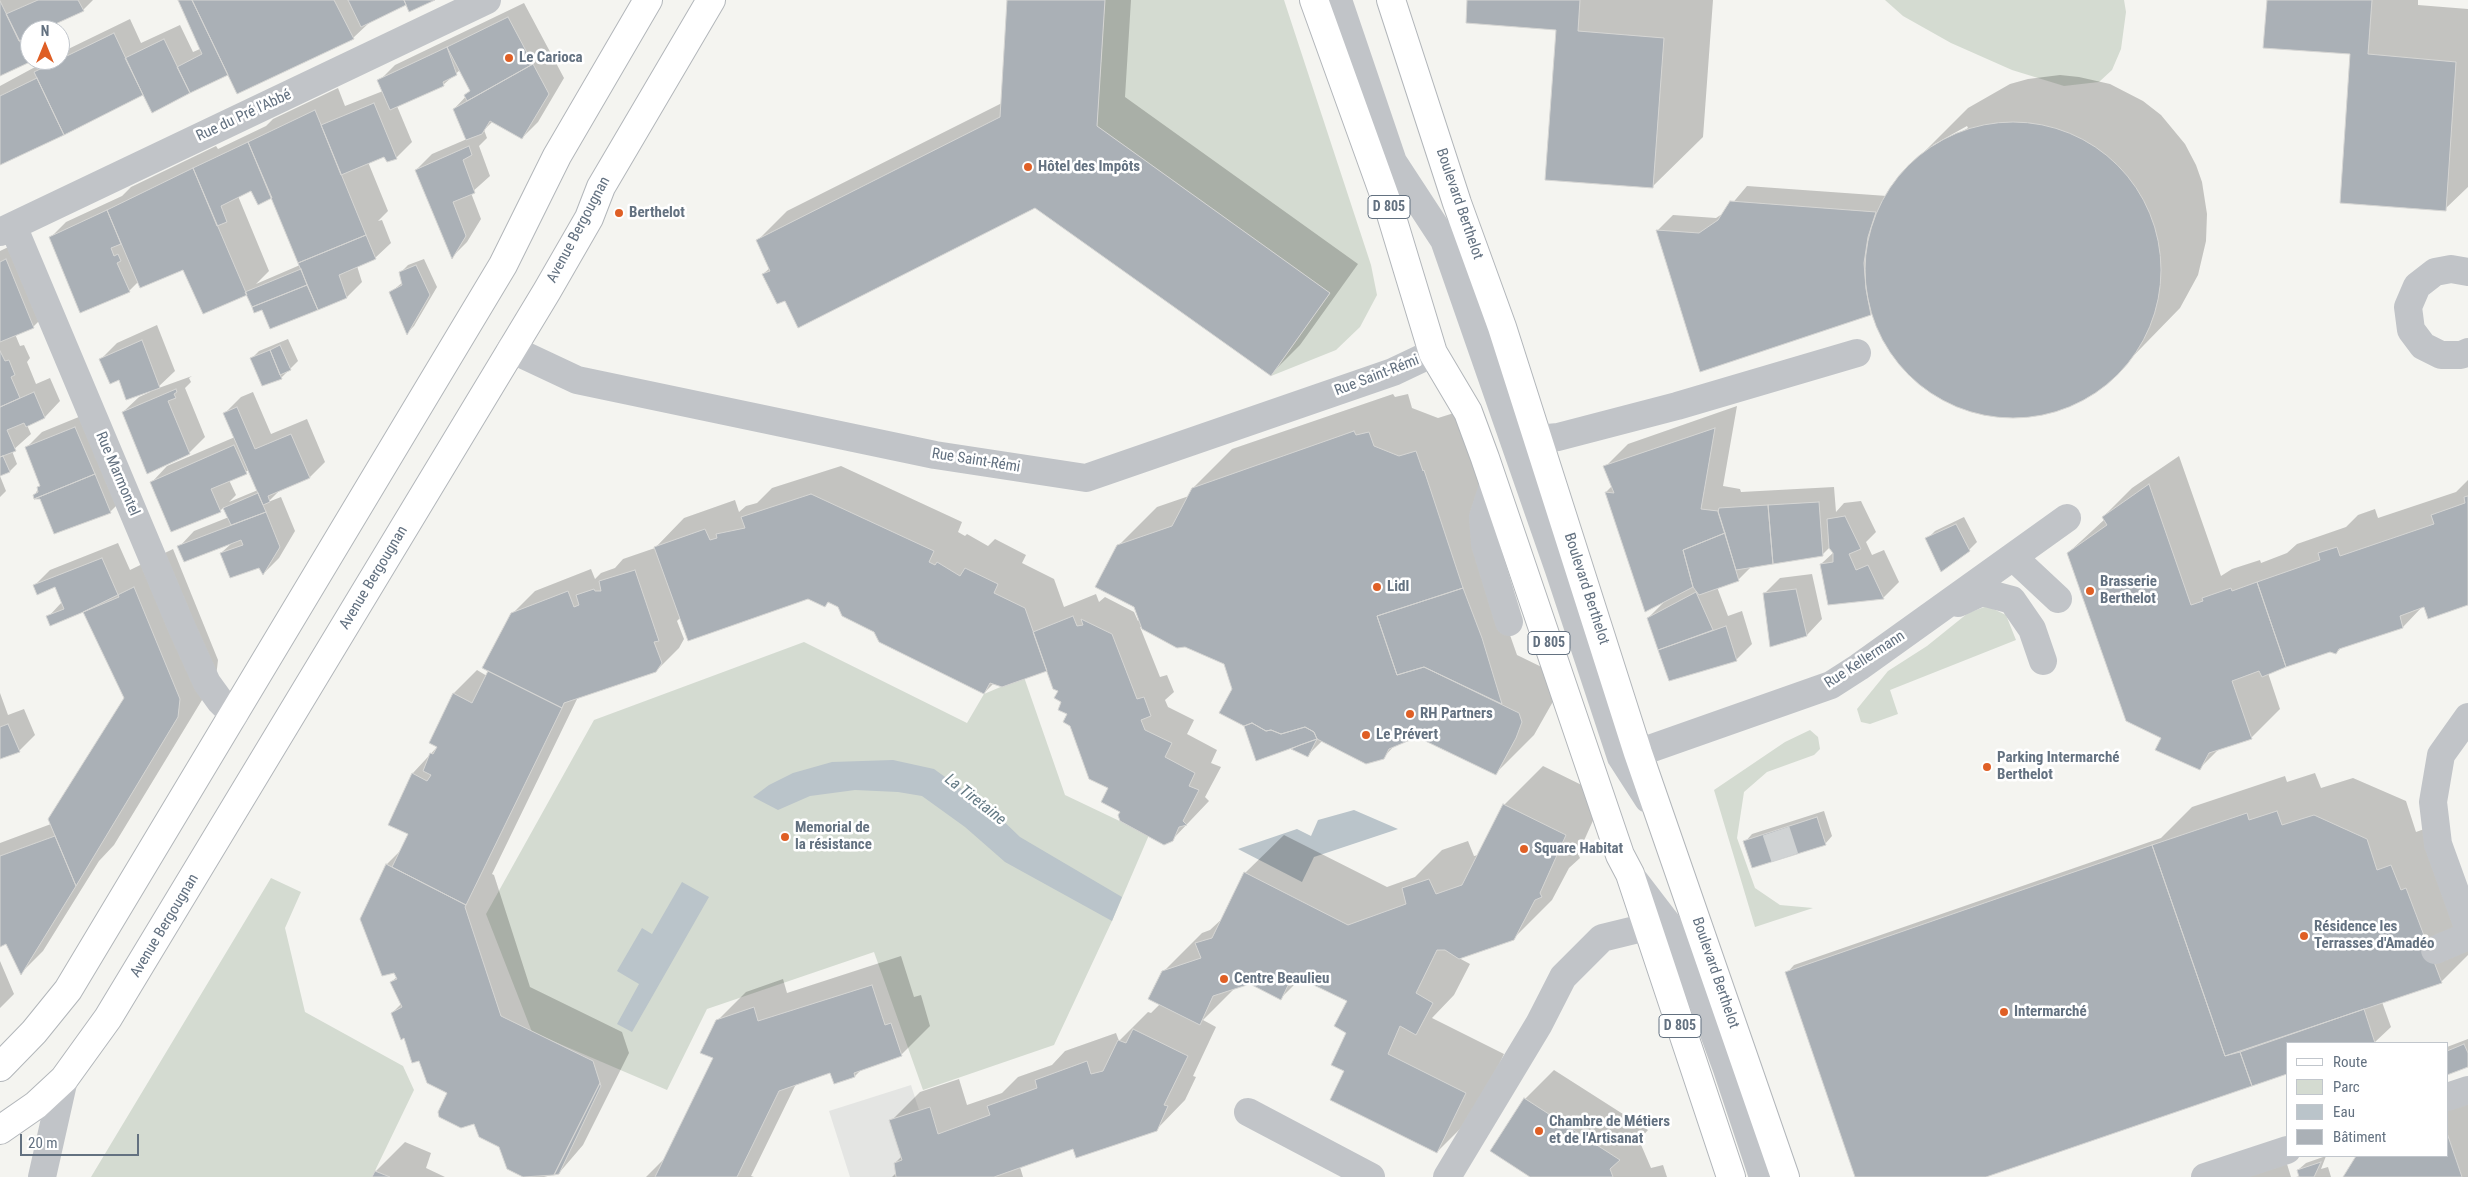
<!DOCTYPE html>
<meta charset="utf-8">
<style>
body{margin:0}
#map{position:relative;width:2468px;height:1177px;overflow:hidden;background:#f4f4f0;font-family:"Roboto Condensed",sans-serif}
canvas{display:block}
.legend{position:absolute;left:2286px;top:1042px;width:162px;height:115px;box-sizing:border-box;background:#fff;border:1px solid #c1c6cc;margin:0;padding:6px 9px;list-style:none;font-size:15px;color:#637180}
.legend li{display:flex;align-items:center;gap:10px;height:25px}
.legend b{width:25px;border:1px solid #c1c6cc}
.north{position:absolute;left:20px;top:20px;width:50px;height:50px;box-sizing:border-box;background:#fff;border:1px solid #c1c6cc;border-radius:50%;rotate:0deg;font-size:14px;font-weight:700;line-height:20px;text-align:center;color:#637180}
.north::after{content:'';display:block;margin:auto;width:18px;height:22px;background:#df5f25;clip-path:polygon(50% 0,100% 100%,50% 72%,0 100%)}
.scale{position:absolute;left:20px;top:1134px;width:119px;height:22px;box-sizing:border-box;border:2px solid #637180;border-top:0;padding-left:6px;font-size:15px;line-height:18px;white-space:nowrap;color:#637180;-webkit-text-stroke:4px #fff;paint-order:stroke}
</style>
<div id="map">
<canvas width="2468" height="1177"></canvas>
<ul class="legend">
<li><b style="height:6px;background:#fff"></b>Route</li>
<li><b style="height:14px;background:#d4dbd1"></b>Parc</li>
<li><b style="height:14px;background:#bac4ca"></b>Eau</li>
<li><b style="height:14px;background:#aab0b6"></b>Bâtiment</li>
</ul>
<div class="north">N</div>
<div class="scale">20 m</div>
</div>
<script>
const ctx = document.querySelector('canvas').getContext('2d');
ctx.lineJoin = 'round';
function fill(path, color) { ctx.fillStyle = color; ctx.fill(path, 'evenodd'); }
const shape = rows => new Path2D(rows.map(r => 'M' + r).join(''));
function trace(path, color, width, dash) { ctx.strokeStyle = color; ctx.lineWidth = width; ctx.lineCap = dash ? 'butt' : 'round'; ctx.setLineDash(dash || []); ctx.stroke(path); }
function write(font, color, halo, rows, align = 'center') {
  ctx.font = font + ' "Roboto Condensed",sans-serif'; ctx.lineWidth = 5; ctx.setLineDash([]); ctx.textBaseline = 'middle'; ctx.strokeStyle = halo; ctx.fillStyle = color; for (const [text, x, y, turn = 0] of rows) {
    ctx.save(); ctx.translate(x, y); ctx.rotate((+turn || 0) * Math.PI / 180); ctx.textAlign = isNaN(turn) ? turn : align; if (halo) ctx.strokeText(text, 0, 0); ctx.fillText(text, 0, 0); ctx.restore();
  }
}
const built = shape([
 [911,1085,919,1110,930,1107,952,1177,850,1177,829,1111]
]);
const green = shape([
 [1105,0,1284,0,1371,265,1377,295,1360,327,1336,350,1271,376,1330,293,1097,126],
 [1885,0,2124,0,2126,12,2121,49,2112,70,2099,82,2064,86,2012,70,1951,43,1903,16],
 [1987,606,2006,615,2016,640,1890,690,1898,714,1870,724,1861,722,1857,709,1888,671,1927,646,1968,613],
 [804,642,967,723,984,694,1024,677,1065,795,1149,835,1112,921,1054,1045,923,1090,874,952,707,1009,667,1090,532,1032,486,914,594,720],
 [1810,730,1818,737,1820,749,1814,755,1767,772,1744,792,1737,838,1755,888,1780,905,1813,908,1755,927,1714,790,1785,742],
 [271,878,301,892,285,928,305,1012,403,1066,414,1090,372,1177,91,1177]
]);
const water = shape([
 [893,760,934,769,995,813,1020,837,1122,897,1112,921,1005,862,965,827,922,796,898,792,855,790,810,796,778,810,753,797,769,785,793,773,832,762],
 [1354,810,1398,829,1314,857,1302,882,1238,849,1297,829,1311,836,1318,820],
 [682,882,709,897,632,1032,617,1024,639,984,617,971,642,928,652,934]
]);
const shadow = shape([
 [0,0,93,0,83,10,39,30,30,30,30,60,0,74],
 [180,0,432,0,407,3,370,22,353,38,229,73,144,93,0,164,0,86,48,60,60,60,60,53,130,19,141,43,180,25,193,52,200,49],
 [1009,0,1131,0,1125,97,1358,264,1300,345,1271,374,1035,206,786,299,763,274,770,268,757,241,787,211,1002,103],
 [1469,0,1713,0,1703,137,1652,187,1557,29],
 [2268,0,2418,0,2418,5,2468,9,2468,187,2445,209,2351,53],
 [524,3,564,78,538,122,522,138,493,121,484,130,487,138,479,146,490,176,471,193,481,219,467,242,452,257,416,170,432,154,467,139,454,109,471,91,460,70,443,85,397,106,412,142,396,158,385,155,368,162,388,211,378,221,382,220,391,243,375,258,357,266,362,282,347,297,271,327,262,308,247,293,183,268,138,282,129,291,51,237,66,222,122,196,131,187,216,146,218,149,266,126,273,119,338,88,345,106,383,91,379,81,395,65],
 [252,189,272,196,300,265,256,284,269,271,238,196],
 [2060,75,2079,77,2110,84,2143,101,2161,115,2185,144,2196,165,2202,182,2207,214,2206,241,2198,275,2180,308,2107,383,2074,404,2047,413,2020,417,1978,413,1956,406,1920,384,1895,358,1882,338,1873,313,1701,370,1657,231,1673,215,1716,218,1725,212,1747,186,1887,196,1896,180,1968,108,2010,84,2028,79],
 [1967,126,1968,128,1933,148,1933,145],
 [29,237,56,304,34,326,15,334,20,346,24,345,30,358,27,362,36,384,50,378,60,401,45,417,27,425,31,434,12,451,17,464,10,471,0,474,0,251],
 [424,259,437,287,414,326,407,333,391,292,403,282,401,272,408,265],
 [157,325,175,371,156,389,192,376,189,378,191,382,185,388,205,437,189,453,123,412,139,397,150,392,149,390,120,379,101,359,117,343],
 [288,339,298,361,281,378,252,358,259,351],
 [253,392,271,434,307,419,325,462,310,477,281,489,268,502,281,497,295,531,279,558,264,573,260,566,221,553,232,543,179,547,194,531,229,517,224,507,220,511,152,482,167,466,235,437,225,413,241,397],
 [249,470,258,490,229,502,236,495,229,480],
 [1393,394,1395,397,1408,394,1412,408,1438,418,1454,413,1461,433,1463,433,1501,548,1485,564,1517,655,1558,675,1555,698,1534,735,1495,774,1417,736,1396,744,1383,758,1323,740,1308,755,1291,747,1233,689,1225,663,1185,646,1178,647,1140,627,1160,677,1167,675,1174,692,1165,700,1168,707,1194,720,1187,734,1217,750,1211,763,1221,767,1205,797,1209,801,1172,840,1122,812,1048,668,994,683,984,693,875,631,839,606,808,597,681,617,677,621,684,639,679,648,656,671,578,697,492,874,494,875,530,987,622,1032,629,1053,583,1145,559,1173,544,1177,525,1177,508,1168,500,1147,474,1122,419,1059,392,1013,401,1004,391,982,397,977,387,864,402,849,410,833,389,824,413,773,438,746,431,743,454,693,477,670,487,676,512,614,535,591,591,569,595,579,601,573,615,568,623,559,655,548,684,518,735,500,739,512,746,506,757,503,772,488,841,466,962,522,958,532,965,536,967,534,988,546,995,539,1026,555,1022,563,1054,579,1064,607,1096,594,1099,602,1105,597,1134,612,1138,621,1140,620,1118,546,1157,507,1189,496,1193,488,1232,449],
 [1737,406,1723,486,1740,489,1741,492,1834,487,1836,512,1844,503,1861,501,1876,532,1866,542,1872,555,1884,550,1899,582,1884,597,1829,603,1821,564,1834,552,1830,547,1822,555,1752,566,1738,580,1717,587,1728,616,1742,611,1752,644,1736,660,1669,680,1648,618,1666,600,1646,610,1606,492,1612,486,1605,467,1628,444],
 [91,412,126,496,110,512,41,498,36,499,34,496,41,484,26,448,42,432],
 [2179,456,2221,576,2232,569,2260,560,2261,563,2287,553,2297,544,2346,527,2358,515,2375,509,2378,518,2456,492,2468,480,2468,604,2423,606,2403,627,2342,647,2336,653,2330,650,2268,673,2280,709,2251,738,2220,748,2200,768,2163,738,2068,553,2105,519,2103,517,2132,488],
 [0,476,6,491,0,497],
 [1964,517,1977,542,1969,550,1927,539,1935,531],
 [118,543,130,570,173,549,218,660,216,677,114,845,99,861,43,951,21,973,7,943,0,946,0,843,51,824,125,699,91,606,48,617,62,602,56,586,34,586,50,570],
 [1812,574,1822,619,1807,635,1771,645,1764,594,1780,578],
 [0,693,8,715,24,709,35,735,19,751,0,758],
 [1543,766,1604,796,1578,854,1580,858,1569,868,1552,900,1513,939,1459,958,1470,964,1454,995,1432,1018,1504,1054,1476,1113,1437,1152,1346,1071,1348,1000,1302,977,1281,998,1250,983,1236,987,1203,1020,1216,1027,1193,1076,1196,1077,1185,1100,1156,1130,1074,1148,1020,1167,1023,1177,892,1177,898,1171,895,1163,902,1156,891,1121,920,1092,959,1079,967,1105,1002,1093,1018,1077,1052,1065,1065,1051,1116,1033,1119,1041,1148,1012,1151,1013,1160,1004,1163,972,1202,933,1210,930,1224,917,1245,873,1284,835,1387,887,1415,877,1442,850,1468,841,1474,856,1479,855,1504,805],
 [2315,773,2321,788,2353,778,2406,801,2416,832,2430,827,2468,913,2468,955,2441,982,2382,1002,2391,1027,2375,1042,2287,1043,1982,1177,1857,1177,1787,973,1794,965,2161,838,2192,807,2285,776,2287,782],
 [1824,811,1832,836,1825,844,1745,842,1752,834],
 [901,956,914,997,921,995,930,1026,901,1055,862,1069,855,1076,834,1082,831,1072,796,1084,751,1176,754,1177,646,1177,667,1156,715,1058,717,1021,746,992,783,979,787,993],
 [0,961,14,994,0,1008],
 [2468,1039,2468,1065,2447,1073,2447,1047],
 [1554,1070,1648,1130,1639,1140,1651,1168,1663,1165,1667,1177,1532,1177,1491,1150,1525,1099],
 [2468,1087,2468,1177,2345,1177,2358,1156,2447,1156,2447,1094],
 [405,1142,431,1153,426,1168,445,1177,374,1177,376,1171],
 [2283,1151,2291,1177,2206,1177],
 [2326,1156,2321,1169,2328,1167,2331,1177,2296,1177,2300,1176,2298,1170,2306,1163]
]);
const building = shape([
 [38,0,78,0,84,11,42,30,30,30,30,36,19,41,6,14,38,0],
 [178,0,192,0,228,75,190,93,177,67,202,54,178,0],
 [192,0,334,0,354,39,237,94,192,0],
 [348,0,404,0,406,5,361,27,348,0],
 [404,0,435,0,409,12,404,0],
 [1007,0,1105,0,1097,126,1330,293,1271,376,1035,208,798,328,785,301,777,304,762,274,770,271,756,240,1000,117,1007,0],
 [1467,0,1580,0,1578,31,1664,38,1653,188,1545,180,1556,30,1466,23,1467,0],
 [2267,0,2372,0,2368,54,2456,62,2446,211,2340,203,2350,54,2263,48,2267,0],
 [0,1,30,62,0,76,0,1],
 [508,17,533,64,467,101,464,95,470,91,447,47,508,17],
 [114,33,143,95,64,135,34,72,114,33],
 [164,39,190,93,152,113,125,58,164,39],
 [447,47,457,75,443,82,444,86,390,110,377,80,447,47],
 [533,64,549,94,522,139,490,121,482,134,466,140,453,109,533,64],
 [37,78,64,135,0,165,0,96,37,78],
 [374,103,397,159,387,162,384,157,341,175,321,125,374,103],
 [315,110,366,235,298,263,248,142,315,110],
 '1865 270a148 148 0 1 1 296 0a148 148 0 1 1-296 0Z',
 [248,142,272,198,258,205,251,191,221,206,227,222,217,226,193,168,248,142],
 [469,146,472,155,463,160,475,193,453,202,466,236,452,259,415,170,469,146],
 [193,168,247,295,203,314,183,270,140,288,107,210,193,168],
 [1730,201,1876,212,1868,237,1864,263,1866,289,1871,315,1700,372,1656,230,1699,233,1718,220,1730,201],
 [107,210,121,244,111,248,114,256,118,254,121,261,117,263,130,292,80,313,49,237,107,210],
 [366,235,376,259,339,275,347,298,318,310,298,263,366,235],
 [6,259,34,328,0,342,0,262,6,259],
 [416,265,430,295,407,335,389,292,402,285,399,272,416,265],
 [301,269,307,285,252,307,245,292,301,269],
 [307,285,318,310,270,329,262,310,254,313,252,307,307,285],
 [142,340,160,388,126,400,119,380,110,384,99,359,142,340],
 [280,345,291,370,280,375,270,350,280,345],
 [270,350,282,379,262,386,250,358,270,350],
 [0,351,5,361,9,360,15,375,11,377,20,398,0,407,0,351],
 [176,389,177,392,174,394,176,398,168,401,190,454,147,474,122,412,176,389],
 [34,392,45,418,26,427,24,423,7,430,16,451,0,457,0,407,34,392],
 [237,407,255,449,291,434,310,478,268,496,270,502,263,505,223,413,237,407],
 [75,427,95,474,34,499,33,495,38,492,37,487,40,486,25,447,75,427],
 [1715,428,1701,509,1718,511,1725,533,1683,550,1693,587,1645,612,1605,492,1614,493,1603,466,1715,428],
 [1354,431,1356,435,1369,432,1374,446,1399,456,1416,451,1423,471,1424,470,1463,588,1377,616,1397,675,1424,667,1519,713,1522,722,1516,738,1496,775,1417,737,1389,749,1384,759,1366,764,1317,739,1314,732,1305,727,1281,734,1271,730,1266,731,1252,723,1244,726,1219,713,1232,689,1224,664,1185,647,1177,648,1142,629,1134,607,1095,587,1117,545,1172,526,1192,488,1354,431],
 [234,445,247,474,211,489,221,512,171,532,150,482,234,445],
 [3,456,10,472,0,476,0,457,3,456],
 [95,474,111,513,54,534,40,499,34,499,95,474],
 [2149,484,2191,605,2203,601,2202,598,2231,588,2232,591,2257,582,2286,667,2262,677,2259,671,2232,681,2252,739,2209,753,2200,770,2155,750,2161,738,2126,721,2067,553,2107,525,2102,517,2149,484],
 [258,493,266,512,231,525,223,508,258,493],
 [811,494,934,551,929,562,935,565,937,562,960,576,965,568,998,584,994,593,1025,608,1047,671,1002,687,990,683,984,694,879,642,874,632,842,616,838,607,828,602,825,607,808,599,688,641,654,547,705,529,710,540,717,538,716,534,745,528,741,517,811,494],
 [2468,496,2468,605,2428,619,2424,607,2400,616,2403,628,2339,649,2336,654,2330,652,2286,667,2257,582,2320,560,2318,553,2337,547,2340,556,2434,524,2431,515,2465,503,2464,497,2468,496],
 [1819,502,1823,556,1773,564,1768,505,1819,502],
 [1768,505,1773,564,1736,570,1718,512,1719,508,1768,505],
 [266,512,280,547,263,575,259,568,230,578,220,553,243,545,241,540,184,562,177,546,266,512],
 [1845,516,1861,549,1849,554,1856,570,1868,565,1884,599,1828,605,1820,564,1833,562,1833,553,1829,548,1827,519,1845,516],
 [1956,524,1970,551,1941,572,1925,538,1956,524],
 [1725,533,1739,581,1699,595,1693,587,1683,550,1725,533],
 [102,558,119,597,50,626,46,616,64,609,55,587,37,595,33,585,102,558],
 [635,570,659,641,654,642,662,663,656,672,564,703,562,708,482,668,511,613,568,591,574,607,579,605,576,595,594,589,595,591,601,591,599,581,635,570],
 [134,587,180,699,178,717,76,886,48,819,124,698,83,612,134,587],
 [1463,588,1482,638,1502,704,1424,667,1397,675,1377,616,1463,588],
 [1796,589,1807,636,1770,647,1763,593,1796,589],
 [1696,592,1713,630,1658,650,1647,618,1696,592],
 [1073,616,1077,626,1083,625,1081,619,1112,634,1137,699,1144,697,1151,716,1141,720,1145,730,1172,743,1165,757,1195,773,1189,786,1199,790,1183,821,1187,825,1179,827,1173,841,1164,845,1120,821,1118,815,1120,812,1101,802,1108,788,1089,779,1070,726,1063,722,1067,714,1058,710,1061,702,1054,698,1058,691,1053,689,1033,632,1073,616],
 [1726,626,1737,661,1669,681,1658,650,1726,626],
 [488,671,562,708,466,905,392,867,408,834,388,825,412,773,427,781,431,775,423,771,430,753,433,754,437,747,429,743,453,693,472,703,488,671],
 [1252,723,1266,731,1271,730,1281,734,1305,727,1314,732,1317,739,1256,761,1244,726,1252,723],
 [8,724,20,752,0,759,0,727,8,724],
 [1317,739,1308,757,1291,749,1300,745,1317,739],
 [1503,804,1566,835,1540,893,1542,897,1535,900,1514,940,1459,959,1445,950,1437,950,1416,993,1433,1003,1416,1035,1400,1026,1388,1054,1466,1093,1437,1153,1330,1100,1344,1071,1331,1065,1346,1033,1334,1026,1347,1001,1293,975,1281,1000,1250,984,1213,996,1200,1025,1148,999,1162,971,1201,958,1195,943,1212,938,1244,872,1348,925,1406,904,1402,888,1429,879,1436,894,1462,885,1503,804],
 [2277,811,2282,825,2314,815,2367,839,2377,870,2391,865,2401,890,2406,888,2442,983,2225,1056,2152,845,2247,813,2249,820,2277,811],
 [1817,817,1826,845,1752,868,1743,841,1817,817],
 [55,836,76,886,21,975,6,944,0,947,0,856,55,836],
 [2152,845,2225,1056,2240,1052,2252,1086,1986,1177,1855,1177,1785,972,2152,845],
 [386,864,466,905,465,907,501,1016,593,1061,600,1083,554,1175,523,1177,507,1169,499,1147,479,1137,474,1124,461,1128,439,1117,438,1112,447,1093,427,1083,419,1061,412,1063,404,1038,401,1040,391,1013,402,1007,390,982,397,979,394,973,382,976,360,919,386,864],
 [872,985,885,1025,891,1023,902,1056,854,1073,855,1077,834,1084,830,1073,779,1091,737,1177,655,1177,713,1058,700,1053,716,1020,754,1007,758,1021,872,985],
 [2364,1009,2375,1043,2287,1043,2287,1074,2252,1086,2240,1052,2364,1009],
 [1133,1029,1188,1056,1164,1105,1168,1106,1157,1131,1076,1158,1073,1149,994,1177,896,1177,894,1163,902,1160,889,1120,930,1107,938,1134,990,1115,987,1106,1037,1088,1035,1080,1087,1061,1091,1074,1103,1071,1118,1040,1126,1043,1133,1029],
 [2464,1044,2468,1053,2468,1067,2447,1075,2447,1051,2464,1044],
 [600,1083,601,1086,559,1174,554,1175,600,1083],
 [1524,1098,1620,1160,1610,1169,1613,1177,1530,1177,1490,1151,1524,1098],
 [2447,1133,2462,1177,2343,1177,2356,1156,2447,1156,2447,1133],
 [2321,1162,2314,1177,2299,1177,2297,1170,2321,1162],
 [375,1171,390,1177,372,1177,375,1171]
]);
const minorTunnel = shape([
 [1776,831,1785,858]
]);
const minor = shape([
 [1338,0,1393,162,1444,240,1559,570,1621,757,1648,799],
 [13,226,182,628,207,683,220,701,234,715],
 [0,232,487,0],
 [2468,272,2451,269,2435,272,2417,286,2408,307,2411,330,2423,346,2441,355,2461,355,2468,352],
 [511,349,577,380,935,455,1086,478,1393,372,1433,353],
 [1538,439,1558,437,1677,406,1857,353],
 [1493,486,1483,517,1485,544,1509,622],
 [2013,557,2058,599],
 [1958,603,1982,592,2012,600,2032,629,2043,661],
 [2468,717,2441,755,2433,802,2438,844,2468,927],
 [1638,753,1831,685,1859,667,2067,518],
 [1634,880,1667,923,1687,959,1727,1069,1763,1177],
 [2435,950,2468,936],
 [2447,1097,2468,1090],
 [1248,1112,1371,1177],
 [42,1177,64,1079],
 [1447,1177,1539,1024,1563,977,1602,938,1647,927],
 [2205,1177,2287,1150]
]);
const major = shape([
 [1314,0,1390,211,1433,353,1468,412,1485,458,1620,855,1630,874,1731,1177],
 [1391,0,1457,203,1502,327,1638,753,1785,1177],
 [0,1067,34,1032,68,990,503,265,557,156,648,0],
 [0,1130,36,1105,64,1079,108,1018,547,291,589,218,601,187,711,0]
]);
const markers = [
 [509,58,5,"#df5f25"],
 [1028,167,5,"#df5f25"],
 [619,213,5,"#df5f25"],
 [1377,587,5,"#df5f25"],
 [2090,591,5,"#df5f25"],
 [1410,714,5,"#df5f25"],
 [1366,735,5,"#df5f25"],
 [1987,767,5,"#df5f25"],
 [785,837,5,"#df5f25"],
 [1524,849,5,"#df5f25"],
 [2304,936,5,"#df5f25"],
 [1224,979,5,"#df5f25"],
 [2004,1012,5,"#df5f25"],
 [1539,1131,5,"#df5f25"]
];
const shields = [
 [1389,207,42],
 [1549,643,42],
 [1680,1026,42]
];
const shieldNames = [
 ["D 805",1389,207],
 ["D 805",1549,643],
 ["D 805",1680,1026]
];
const poiNames = [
 ["Le Carioca",519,58],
 ["Hôtel des Impôts",1038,167],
 ["Berthelot",629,213],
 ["Brasserie",2100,582],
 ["Berthelot",2100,599],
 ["Lidl",1387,587],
 ["RH Partners",1420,714],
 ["Le Prévert",1376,735],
 ["Parking Intermarché",1997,758],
 ["Berthelot",1997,775],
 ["Memorial de",795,828],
 ["la résistance",795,845],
 ["Square Habitat",1534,849],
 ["Résidence les",2314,927],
 ["Terrasses d'Amadéo",2314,944],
 ["Centre Beaulieu",1234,979],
 ["Intermarché",2014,1012],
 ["Chambre de Métiers",1549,1122],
 ["et de l'Artisanat",1549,1139]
];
const streetNames = [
 ["Rue du Pré l'Abbé",244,116,-25],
 ["Boulevard Berthelot",1459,204,71],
 ["Avenue Bergougnan",579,230,-62],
 ["Rue Saint-Rémi",1377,376,-21],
 ["Rue Saint-Rémi",976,461,9],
 ["Rue Marmontel",117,474,67],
 ["Avenue Bergougnan",374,578,-59],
 ["Boulevard Berthelot",1586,589,72],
 ["Rue Kellermann",1865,660,-33],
 ["Avenue Bergougnan",165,926,-59],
 ["Boulevard Berthelot",1715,973,71]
];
const waterNames = [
 ["La Tiretaine",975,800,38]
];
fill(built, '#e4e5e3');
fill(green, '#d4dbd1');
fill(water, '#bac4ca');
fill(shadow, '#0003');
fill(building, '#aab0b6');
trace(building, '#d5d5d3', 1);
trace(minorTunnel, '#d0d3d4', 28, [28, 14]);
trace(major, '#b2b6ba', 30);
trace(minor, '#c1c4c8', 28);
trace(major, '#fff', 28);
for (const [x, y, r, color] of markers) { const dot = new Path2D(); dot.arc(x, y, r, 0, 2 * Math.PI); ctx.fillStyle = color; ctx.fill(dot); trace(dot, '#fff', 2); }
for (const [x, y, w] of shields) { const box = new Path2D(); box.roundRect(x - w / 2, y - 11.5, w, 23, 4); ctx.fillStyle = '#fff'; ctx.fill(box); trace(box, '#637180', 1); }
write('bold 14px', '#637180', null, shieldNames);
write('bold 15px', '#637180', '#fff', poiNames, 'left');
write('15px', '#637180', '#fff', streetNames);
write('italic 16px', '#647a85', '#fff', waterNames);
</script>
